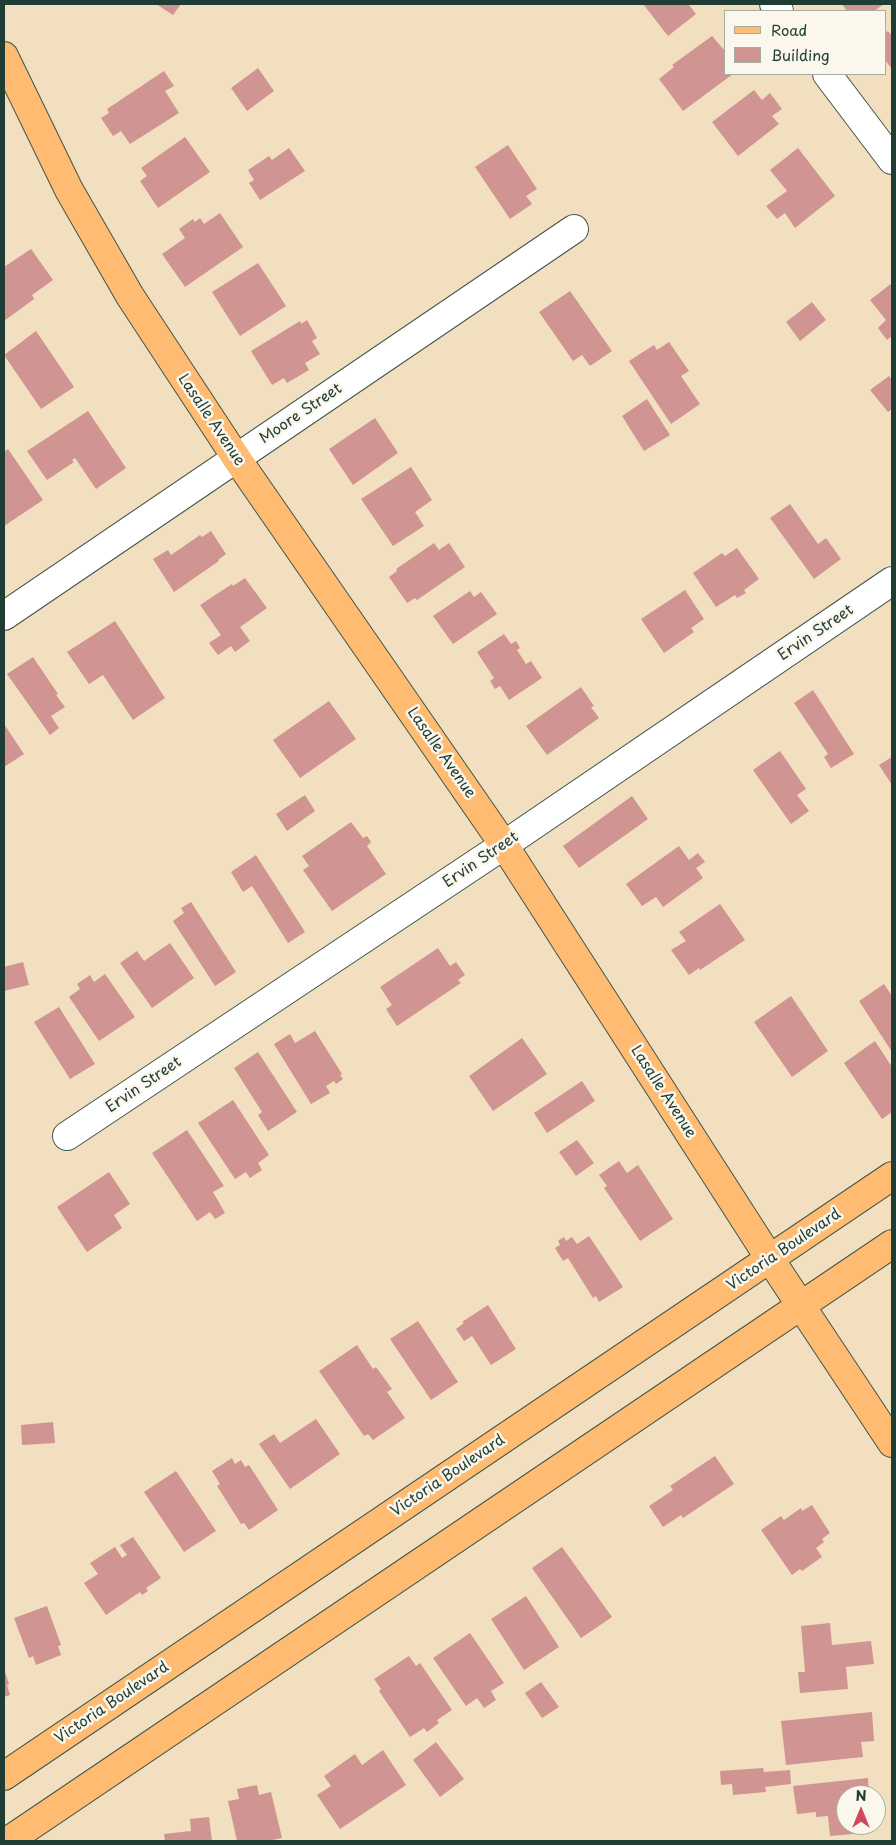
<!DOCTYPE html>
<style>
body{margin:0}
#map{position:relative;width:896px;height:1845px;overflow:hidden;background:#f1dfc0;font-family:"Playpen Sans",sans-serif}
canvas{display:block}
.frame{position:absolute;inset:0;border:5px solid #1f3d34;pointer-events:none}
.legend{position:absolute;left:724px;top:10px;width:162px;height:65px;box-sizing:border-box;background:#fbf7ec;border:1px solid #a3ada2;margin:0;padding:6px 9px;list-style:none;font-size:15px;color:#1f3d34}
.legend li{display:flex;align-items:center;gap:10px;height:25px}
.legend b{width:25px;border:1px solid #a3ada2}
.north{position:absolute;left:836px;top:1785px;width:50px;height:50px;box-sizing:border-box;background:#fbf7ec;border:1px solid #a3ada2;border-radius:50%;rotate:0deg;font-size:14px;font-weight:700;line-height:20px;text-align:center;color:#1f3d34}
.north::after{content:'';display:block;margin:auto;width:18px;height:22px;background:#d1495b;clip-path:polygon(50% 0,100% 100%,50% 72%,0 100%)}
</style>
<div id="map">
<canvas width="896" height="1845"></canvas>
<div class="frame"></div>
<ul class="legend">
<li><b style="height:6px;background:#febb71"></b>Road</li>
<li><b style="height:14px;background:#d09492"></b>Building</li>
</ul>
<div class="north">N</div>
</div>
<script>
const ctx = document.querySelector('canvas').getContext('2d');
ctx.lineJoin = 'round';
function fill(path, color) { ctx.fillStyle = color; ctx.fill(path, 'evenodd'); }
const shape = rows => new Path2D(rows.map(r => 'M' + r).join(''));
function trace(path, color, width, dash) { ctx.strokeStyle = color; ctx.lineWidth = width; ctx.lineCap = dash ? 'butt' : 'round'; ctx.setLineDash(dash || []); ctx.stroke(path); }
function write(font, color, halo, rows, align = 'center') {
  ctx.font = font + ' "Playpen Sans",sans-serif'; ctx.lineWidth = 5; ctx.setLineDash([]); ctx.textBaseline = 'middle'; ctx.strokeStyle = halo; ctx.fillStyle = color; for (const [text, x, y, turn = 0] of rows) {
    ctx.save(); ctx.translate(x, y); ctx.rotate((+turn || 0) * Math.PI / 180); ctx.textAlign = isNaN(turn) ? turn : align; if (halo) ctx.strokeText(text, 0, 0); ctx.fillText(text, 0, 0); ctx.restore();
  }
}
const building = shape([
 [156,4,181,4,173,15],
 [643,4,691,4,689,5,696,14,668,36],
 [842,4,884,4,874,11,847,11],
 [888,31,892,36,892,69,885,60,885,33],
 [712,36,725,51,725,74,733,74,683,111,659,79,674,67,672,65],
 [258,68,274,91,247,111,231,88],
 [164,71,174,86,165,91,179,113,130,144,121,131,113,136,101,118,109,113,107,109],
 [754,90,762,100,770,93,782,109,772,116,779,124,738,156,712,122],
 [185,137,210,172,158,208,140,181,147,176,141,168],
 [508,145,537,189,526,196,532,204,510,219,475,167],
 [289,148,305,171,260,200,249,183,254,180,248,170,269,156,272,160],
 [798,148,835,196,795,228,785,213,777,219,766,206,787,191,770,170],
 [220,213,243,247,185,287,162,254,185,238,179,229,193,219,195,222,200,218,204,224],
 [31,249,53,280,32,295,34,299,4,321,4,267],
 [258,263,286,306,240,336,212,292],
 [892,283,892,336,887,340,878,328,886,320,870,300],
 [570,291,612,351,590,366,582,355,573,361,539,312],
 [812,302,826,320,800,341,786,322],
 [307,320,317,338,312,341,320,354,305,363,309,370,287,383,284,378,272,385,251,351,300,321,301,324],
 [36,331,74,387,41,409,4,355],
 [669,342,689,371,681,376,700,404,671,424,629,361,654,345,657,350],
 [889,376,892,380,892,409,888,412,870,390],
 [647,399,670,435,644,451,622,416],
 [88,411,126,468,96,489,75,458,72,460,74,462,47,480,27,451],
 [375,418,398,453,353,485,329,449],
 [8,449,43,500,4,526,4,452],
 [411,467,432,500,415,512,424,526,393,546,361,499],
 [790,504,818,544,826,538,841,559,814,579,770,518],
 [211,531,226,554,218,560,219,561,174,592,153,559,168,550,171,555,200,535,202,537],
 [434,543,439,550,449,543,465,567,417,600,415,598,407,603,389,577,397,571,396,569],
 [737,548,759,579,744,590,746,593,737,598,735,595,716,607,693,573,722,553,725,556],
 [245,578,267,608,240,627,250,641,235,652,231,646,218,655,209,643,221,635,200,605,232,584,233,586],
 [685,590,704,619,691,628,694,632,664,653,641,619],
 [470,591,474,597,481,592,497,614,453,644,433,616],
 [115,621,165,698,133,720,103,675,89,684,67,652],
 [504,634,511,644,516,641,520,648,517,650,526,664,531,661,542,678,509,700,500,686,495,689,490,681,494,678,477,652],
 [33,657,58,694,56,695,65,707,51,716,59,728,50,735,7,674],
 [581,687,594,706,591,707,599,718,547,755,526,726],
 [813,690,854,754,831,768,824,757,828,754,794,703],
 [329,701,356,739,300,778,273,740],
 [4,724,24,754,4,767],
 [780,751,806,789,797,795,809,811,791,824,753,770],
 [892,757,892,785,879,765],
 [305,795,315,811,287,831,276,814],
 [632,796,648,819,579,868,563,846],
 [351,822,363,838,367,836,371,842,367,846,386,874,332,911,303,870,309,866,302,856],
 [679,846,689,860,698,853,705,862,696,868,703,878,663,907,656,897,642,906,626,884],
 [256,855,305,932,288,943,252,886,243,892,231,872],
 [191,902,236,972,215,986,173,921,184,913,181,908],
 [720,904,745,940,700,970,699,968,689,975,671,950,686,941,679,932],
 [170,943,194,978,152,1008,120,963,137,951,144,961],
 [438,948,450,966,456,962,465,975,458,980,461,983,397,1026,386,1009,392,1005,380,987],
 [23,962,29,985,4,991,4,967],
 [105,974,135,1017,99,1041,69,997,80,989,77,984,90,975,94,982],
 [884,984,892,996,892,1052,859,1001],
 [791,996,828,1051,792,1077,754,1022],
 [59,1007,95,1064,70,1079,34,1022],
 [315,1031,342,1074,340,1075,343,1079,336,1084,334,1081,326,1086,330,1093,311,1104,274,1044,290,1034,295,1043],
 [522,1038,547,1074,493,1111,469,1076],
 [875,1041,892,1067,892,1112,882,1119,844,1063],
 [258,1052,297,1112,268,1131,258,1115,262,1112,234,1068],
 [582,1081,595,1101,547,1133,534,1113],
 [233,1100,269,1155,258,1163,262,1170,250,1178,246,1172,235,1179,198,1123],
 [187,1130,224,1186,213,1192,225,1213,215,1219,210,1212,197,1221,152,1153],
 [577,1140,594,1163,576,1176,559,1152],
 [619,1161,627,1173,638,1165,673,1219,640,1241,604,1188,607,1186,599,1175],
 [109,1172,130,1204,114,1215,122,1228,87,1252,57,1207],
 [589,1236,623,1287,599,1302,596,1296,593,1298,568,1258,563,1261,555,1248,560,1245,558,1241,564,1237,566,1241,572,1237,577,1244],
 [488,1305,516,1349,491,1365,472,1336,464,1341,456,1329,464,1323,462,1322],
 [418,1321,458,1382,431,1400,390,1339],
 [357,1345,373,1369,376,1367,392,1389,387,1392,405,1418,373,1440,368,1434,364,1436,319,1371],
 [316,1419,340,1454,290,1489,259,1444,274,1434,280,1443],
 [53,1422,55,1443,22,1445,21,1425],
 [715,1456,734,1484,683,1518,681,1515,663,1527,649,1506,673,1490,670,1486],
 [232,1458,235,1464,241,1460,245,1467,249,1465,278,1510,249,1530,244,1523,241,1524,217,1486,220,1484,212,1471],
 [176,1471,216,1531,184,1552,144,1492],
 [812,1505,830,1533,822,1539,824,1542,816,1548,822,1557,802,1571,800,1569,792,1575,761,1530,781,1516,784,1520,801,1508,802,1511],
 [133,1537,161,1578,146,1588,148,1591,142,1595,140,1592,106,1615,84,1583,98,1574,90,1563,115,1547,122,1558,127,1555,120,1545],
 [562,1547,612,1617,581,1638,532,1568],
 [526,1596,559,1647,524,1670,491,1619],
 [47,1606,61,1645,58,1646,61,1655,36,1665,33,1656,29,1658,14,1618],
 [830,1623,832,1645,871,1641,874,1664,846,1667,848,1689,800,1693,798,1672,805,1672,801,1626],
 [470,1633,504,1683,491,1691,496,1700,484,1708,477,1698,466,1706,433,1658],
 [409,1656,416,1666,420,1663,452,1710,437,1720,439,1723,427,1732,424,1728,410,1737,379,1691,381,1689,374,1679],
 [4,1669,9,1684,7,1685,10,1695,4,1697],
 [541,1682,559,1707,542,1718,525,1693],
 [872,1712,874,1741,861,1742,863,1757,786,1765,781,1721],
 [436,1742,464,1779,440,1797,413,1760],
 [383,1750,406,1785,340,1829,317,1795,331,1786,324,1776,355,1754,362,1765],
 [763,1768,764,1772,790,1770,791,1784,765,1787,766,1792,733,1795,732,1784,721,1785,720,1771],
 [868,1778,869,1795,846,1795,846,1825,863,1825,864,1833,830,1836,828,1816,816,1817,816,1812,797,1814,793,1786],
 [257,1785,259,1795,271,1792,282,1838,268,1841,237,1841,228,1801,239,1799,237,1789],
 [209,1817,212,1841,165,1841,164,1834,191,1831,190,1819]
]);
const minor = shape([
 [774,4,779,11],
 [827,74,892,160],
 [4,616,574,229],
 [67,1136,504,845,892,581]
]);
const major = shape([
 [4,56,69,190,130,296,237,459,504,845,770,1259,892,1443],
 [4,1776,892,1176],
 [8,1841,892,1244]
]);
const streetNames = [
 ["Moore Street",301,414,-34],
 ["Lasalle Avenue",211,420,56],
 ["Ervin Street",816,633,-34],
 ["Lasalle Avenue",441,753,55],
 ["Ervin Street",481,860,-34],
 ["Ervin Street",144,1085,-34],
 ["Lasalle Avenue",663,1092,57],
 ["Victoria Boulevard",784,1250,-34],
 ["Victoria Boulevard",448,1476,-34],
 ["Victoria Boulevard",112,1703,-34]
];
fill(building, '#d09492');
trace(minor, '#3e5549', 30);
trace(major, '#3e5549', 30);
trace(minor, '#fff', 28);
trace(major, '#febb71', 28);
write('15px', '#1f3d34', '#fbf7ec', streetNames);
</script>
